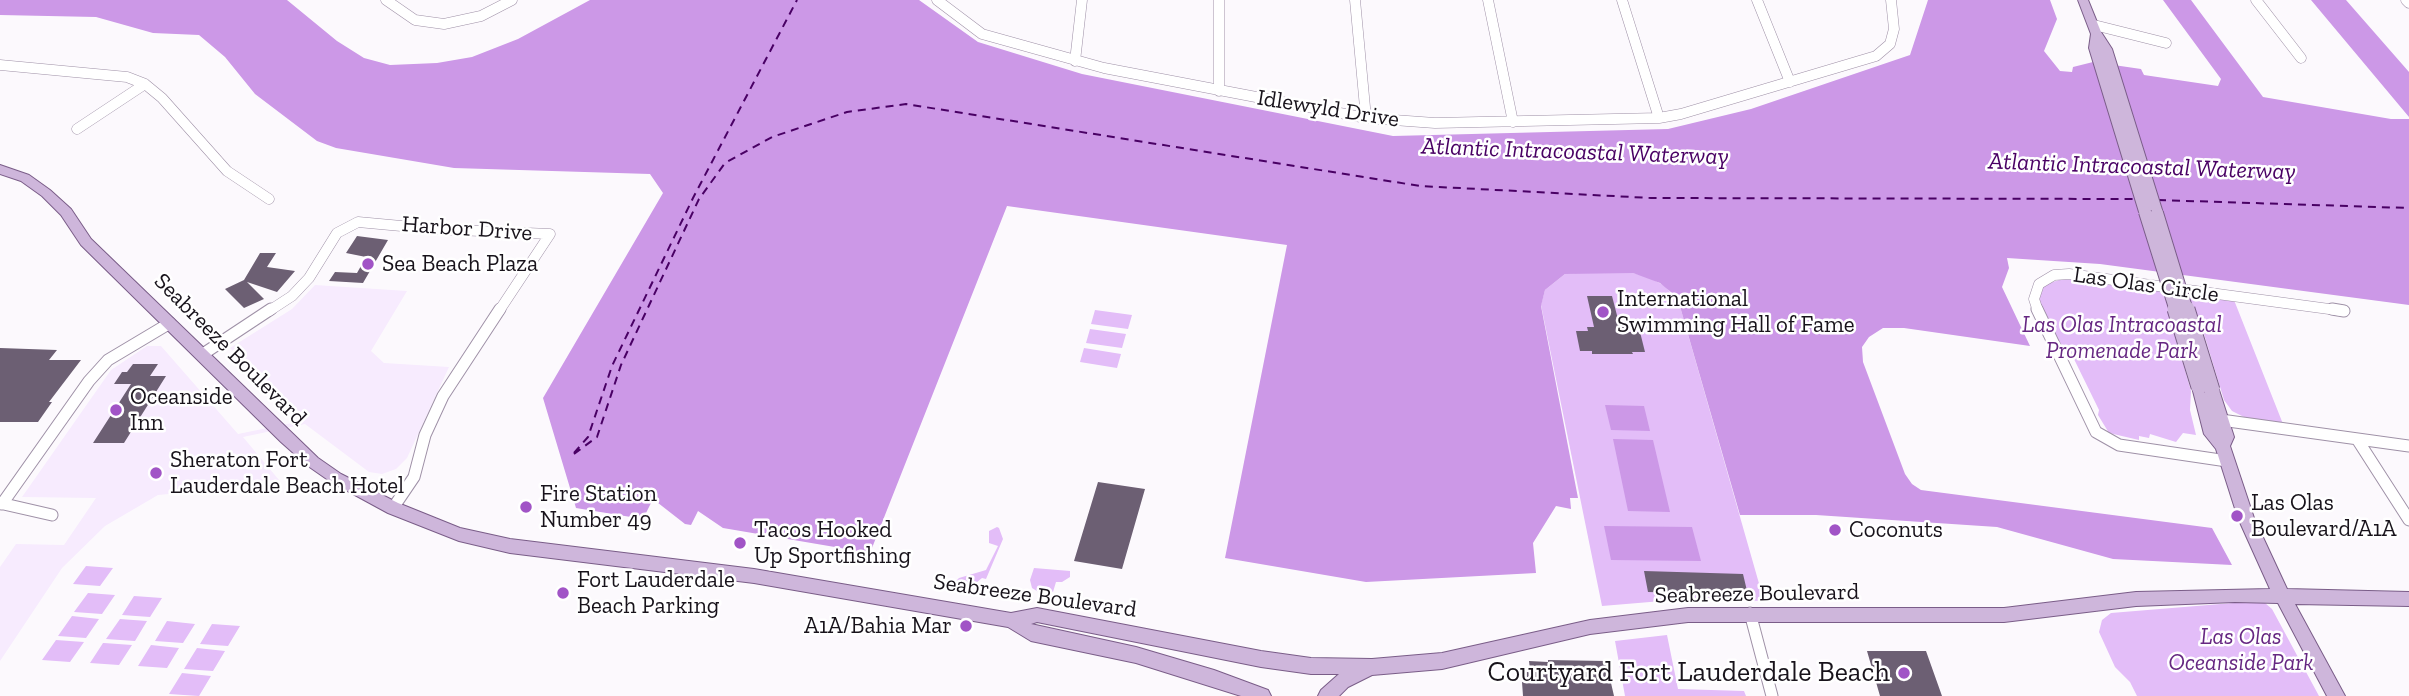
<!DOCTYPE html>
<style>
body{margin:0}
canvas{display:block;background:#fcf9fd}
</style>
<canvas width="2409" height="696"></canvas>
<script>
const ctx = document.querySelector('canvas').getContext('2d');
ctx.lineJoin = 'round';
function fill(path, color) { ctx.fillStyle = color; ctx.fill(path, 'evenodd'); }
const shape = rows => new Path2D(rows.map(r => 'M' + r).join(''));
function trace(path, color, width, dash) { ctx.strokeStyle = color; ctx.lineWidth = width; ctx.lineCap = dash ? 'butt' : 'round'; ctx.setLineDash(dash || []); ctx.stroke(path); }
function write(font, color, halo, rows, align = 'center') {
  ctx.font = font + ' "Zilla Slab",serif'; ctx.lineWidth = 5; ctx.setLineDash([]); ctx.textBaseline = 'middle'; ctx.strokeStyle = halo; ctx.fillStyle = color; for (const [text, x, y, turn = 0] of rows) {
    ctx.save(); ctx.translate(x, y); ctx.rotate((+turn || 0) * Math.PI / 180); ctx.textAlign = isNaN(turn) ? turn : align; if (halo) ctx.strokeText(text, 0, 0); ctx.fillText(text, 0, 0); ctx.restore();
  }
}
const built = shape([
 [315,285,407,291,371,351,384,363,449,367,407,458,396,469,382,474,369,472,305,424,243,437,279,480,224,482,191,492,158,495,105,526,62,568,0,661,0,567,16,544,64,545,96,498,22,497,111,370,147,346,161,346,238,434,302,421,230,348,292,309]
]);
const green = shape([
 [1577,273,1633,273,1648,277,1665,286,1679,303,1764,601,1686,599,1602,606,1541,305,1545,290,1565,274],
 [2065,278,2234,300,2283,424,2246,418,2232,411,2224,400,2204,334,2173,329,2191,391,2190,410,2196,435,2183,433,2176,442,2150,434,2149,438,2139,436,2139,440,2109,433,2098,415,2099,410,2073,357,2064,347,2060,347,2039,303,2040,290,2044,285],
 [1095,310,1132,315,1128,329,1091,324],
 [1090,329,1126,334,1122,348,1086,343],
 [1084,348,1121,354,1117,368,1080,362],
 [997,527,999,528,1003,539,986,579,982,578,971,587,941,584,953,584,959,578,986,570,998,546,989,543,989,531],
 [86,566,113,568,100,586,73,584],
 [1034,568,1070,571,1070,577,1062,582,1056,582,1053,592,1046,592,1045,596,1032,588,1030,580],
 [88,593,115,595,102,614,74,612],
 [134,596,162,598,150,617,122,615],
 [2245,602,2265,603,2272,609,2319,696,2137,696,2130,682,2115,667,2099,632,2102,620,2111,613],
 [72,616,99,619,86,638,58,636],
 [120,619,147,621,135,641,106,639],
 [167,621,195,624,183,643,155,641],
 [212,624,240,626,228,646,200,644],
 [1667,635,1678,689,1744,691,1746,696,1625,696,1615,641],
 [56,640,84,642,70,662,42,660],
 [103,643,104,643,132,645,119,665,90,663],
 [151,645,179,648,167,668,138,666],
 [197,648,225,651,213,671,184,669],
 [182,673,211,676,199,696,169,694]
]);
const water = shape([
 [0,0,287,0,337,41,364,58,390,65,437,63,472,57,518,39,590,0,919,0,978,42,1082,74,1393,136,1668,129,1751,109,1910,55,1928,0,2050,0,2057,19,2044,51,2060,71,2072,72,2073,67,2093,62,2141,69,2144,75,2218,86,2221,79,2163,0,2191,0,2263,97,2391,119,2409,119,2409,305,2100,264,2007,258,2009,268,2002,287,2030,346,1904,328,1883,328,1869,337,1862,347,1863,362,1905,474,1912,484,1921,490,2212,528,2232,565,2113,559,1997,527,1816,515,1740,515,1679,303,1672,293,1660,283,1633,273,1565,274,1545,290,1541,306,1578,498,1570,498,1571,509,1556,506,1533,543,1536,573,1366,582,1225,558,1287,245,1007,206,870,553,723,528,698,511,691,525,685,524,653,499,643,519,576,508,543,398,663,193,650,174,454,168,336,148,317,141,255,94,225,57,199,35,153,33,96,17,0,15],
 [2311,0,2346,0,2409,72,2409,117],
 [1605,405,1644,406,1650,431,1611,430],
 [1613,439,1653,440,1670,512,1628,511],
 [1604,526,1692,527,1701,561,1611,560]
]);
const ferry = shape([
 [2158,200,2409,208],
 [574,453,588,437,612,366,693,198,797,0],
 [574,454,597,437,621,365,699,199,725,163,772,137,847,112,906,104,1420,186,1651,198,2135,199]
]);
const building = shape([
 [357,236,388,240,363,283,329,281,335,272,357,273,366,257,346,253],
 [260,253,276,253,267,267,295,271,277,292,247,282,264,299,244,308,225,289,244,280],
 [1587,296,1612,296,1620,327,1626,327,1627,332,1640,332,1645,352,1632,352,1633,354,1592,354,1592,351,1580,351,1576,331,1588,331,1587,327,1594,327],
 [0,348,57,350,49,360,81,360,49,402,52,402,38,422,0,422],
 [133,364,158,364,150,376,166,376,124,443,93,443,131,384,114,384,122,372,127,372],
 [1098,482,1145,489,1122,569,1074,561],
 [1644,571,1743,574,1748,595,1648,592],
 [1867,651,1926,651,1942,696,1880,696],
 [1548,660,1606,661,1614,696,1523,696,1521,668,1530,669,1529,661,1548,662]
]);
const minorFar1 = shape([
 [386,0,415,20,444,24,481,16,512,0],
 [937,0,982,34,1104,68,1366,118,1435,123,1659,118,1681,114,1876,56,1890,44,1894,29,1891,0],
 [1219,0,1219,91],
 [1355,0,1366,118],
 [1488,0,1513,122],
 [1622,0,1659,118],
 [1757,0,1790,82],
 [2256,0,2301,58],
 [2406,0,2409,3],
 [2094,25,2166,43],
 [1075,61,1082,0],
 [0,65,127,77,145,84,162,98,227,171,269,199],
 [77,129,145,84],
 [269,311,292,296,309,278,337,233,358,222,434,229,550,234,499,311],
 [2038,311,2034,299,2039,284,2054,275,2069,274,2344,311]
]);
const minor = shape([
 [2037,309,2096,432,2119,445,2227,461],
 [2332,309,2344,311],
 [203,354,271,309],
 [2221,420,2409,446],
 [2357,439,2409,520],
 [0,503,52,515],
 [2,504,89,381,108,360,170,323],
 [393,508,414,477,425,435,443,396,500,309],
 [1750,613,1772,696]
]);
const major = shape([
 [2078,0,2088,0,2101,32,2112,49,2163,213,2162,216,2157,218,2151,213,2145,217,2139,212,2089,48,2091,34,2078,0],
 [0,165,29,175,50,190,71,209,91,239,318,458,341,474,398,503,460,528,510,539,754,569,1011,613,1037,608,1261,651,1311,658,1372,659,1442,653,1590,620,1688,608,2004,608,2136,592,2270,589,2238,518,2216,449,2204,434,2192,387,2194,383,2199,381,2204,383,2206,387,2212,384,2217,386,2219,390,2234,437,2230,446,2254,518,2287,589,2409,592,2409,606,2295,604,2345,696,2327,696,2278,603,2235,602,2136,606,2004,622,1688,622,1590,634,1442,669,1372,675,1348,687,1339,696,1318,696,1321,690,1339,674,1311,674,1261,667,1037,622,1031,624,1136,647,1214,670,1268,690,1271,696,1241,696,1136,663,1031,641,1008,627,754,583,510,553,459,541,388,513,331,482,308,466,281,442,81,245,61,215,42,196,21,181,0,174,0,165]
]);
const majorBridgeFar1 = shape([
 [2145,212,2176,311],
 [2157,213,2187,311]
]);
const majorBridge = shape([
 [2175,309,2199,387],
 [2187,309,2212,390]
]);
const markers = [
 [368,264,7,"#a154c6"],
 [1603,312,7,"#a154c6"],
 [116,410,7,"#a154c6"],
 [156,473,7,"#a154c6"],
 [526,507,7,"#a154c6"],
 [2237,516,7,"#a154c6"],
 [1835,530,7,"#a154c6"],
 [740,543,7,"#a154c6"],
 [563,593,7,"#a154c6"],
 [966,626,7,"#a154c6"],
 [1904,673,7,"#a154c6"]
];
const streetNames = [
 ["Idlewyld Drive",1328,109,9],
 ["Harbor Drive",467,229,4],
 ["Las Olas Circle",2146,285,8],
 ["Seabreeze Boulevard",230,350,45],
 ["Seabreeze Boulevard",1757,594,-1],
 ["Seabreeze Boulevard",1035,596,8]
];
const poiNames = [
 ["Sea Beach Plaza",382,264],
 ["International",1617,299],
 ["Swimming Hall of Fame",1617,325],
 ["Oceanside",130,397],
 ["Inn",130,423],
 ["Sheraton Fort",170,460],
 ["Lauderdale Beach Hotel",170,486],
 ["Fire Station",540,494],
 ["Number 49",540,520],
 ["Las Olas",2251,503],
 ["Boulevard/A1A",2251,529],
 ["Tacos Hooked",754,530],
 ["Up Sportfishing",754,556],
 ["Coconuts",1849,530],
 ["Fort Lauderdale",577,580],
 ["Beach Parking",577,606],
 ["A1A/Bahia Mar",952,626,"right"]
];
const parkNames = [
 ["Las Olas Intracoastal",2122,325],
 ["Promenade Park",2122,351],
 ["Las Olas",2241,637],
 ["Oceanside Park",2241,663]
];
const waterNames = [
 ["Atlantic Intracoastal Waterway",1575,152,2],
 ["Atlantic Intracoastal Waterway",2142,167,2]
];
const nearPoinames = [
 ["Courtyard Fort Lauderdale Beach",1890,673]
];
fill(built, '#f7ebfe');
fill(green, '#e3bdf8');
fill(water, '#cc98e7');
trace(ferry, '#490064', 2, [8, 6]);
fill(building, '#6c5f73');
trace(minorFar1, '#9f91a7', 11);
trace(minor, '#9f91a7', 13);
trace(major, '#7a5d88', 2);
trace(minorFar1, '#fff', 10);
trace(minor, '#fff', 11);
fill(major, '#ceb6db');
trace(majorBridgeFar1, '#7a5d88', 14, []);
trace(majorBridge, '#7a5d88', 17, []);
trace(majorBridgeFar1, '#ceb6db', 12);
trace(majorBridge, '#ceb6db', 15);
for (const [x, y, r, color] of markers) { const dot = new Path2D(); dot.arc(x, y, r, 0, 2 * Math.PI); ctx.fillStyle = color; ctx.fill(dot); trace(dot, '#fff', 2.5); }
write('23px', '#18131b', '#fff', streetNames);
write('23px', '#18131b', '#fff', poiNames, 'left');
write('italic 23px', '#662782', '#fff', parkNames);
write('italic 24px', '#490064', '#fff', waterNames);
write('28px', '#18131b', '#fff', nearPoinames, 'right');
</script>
